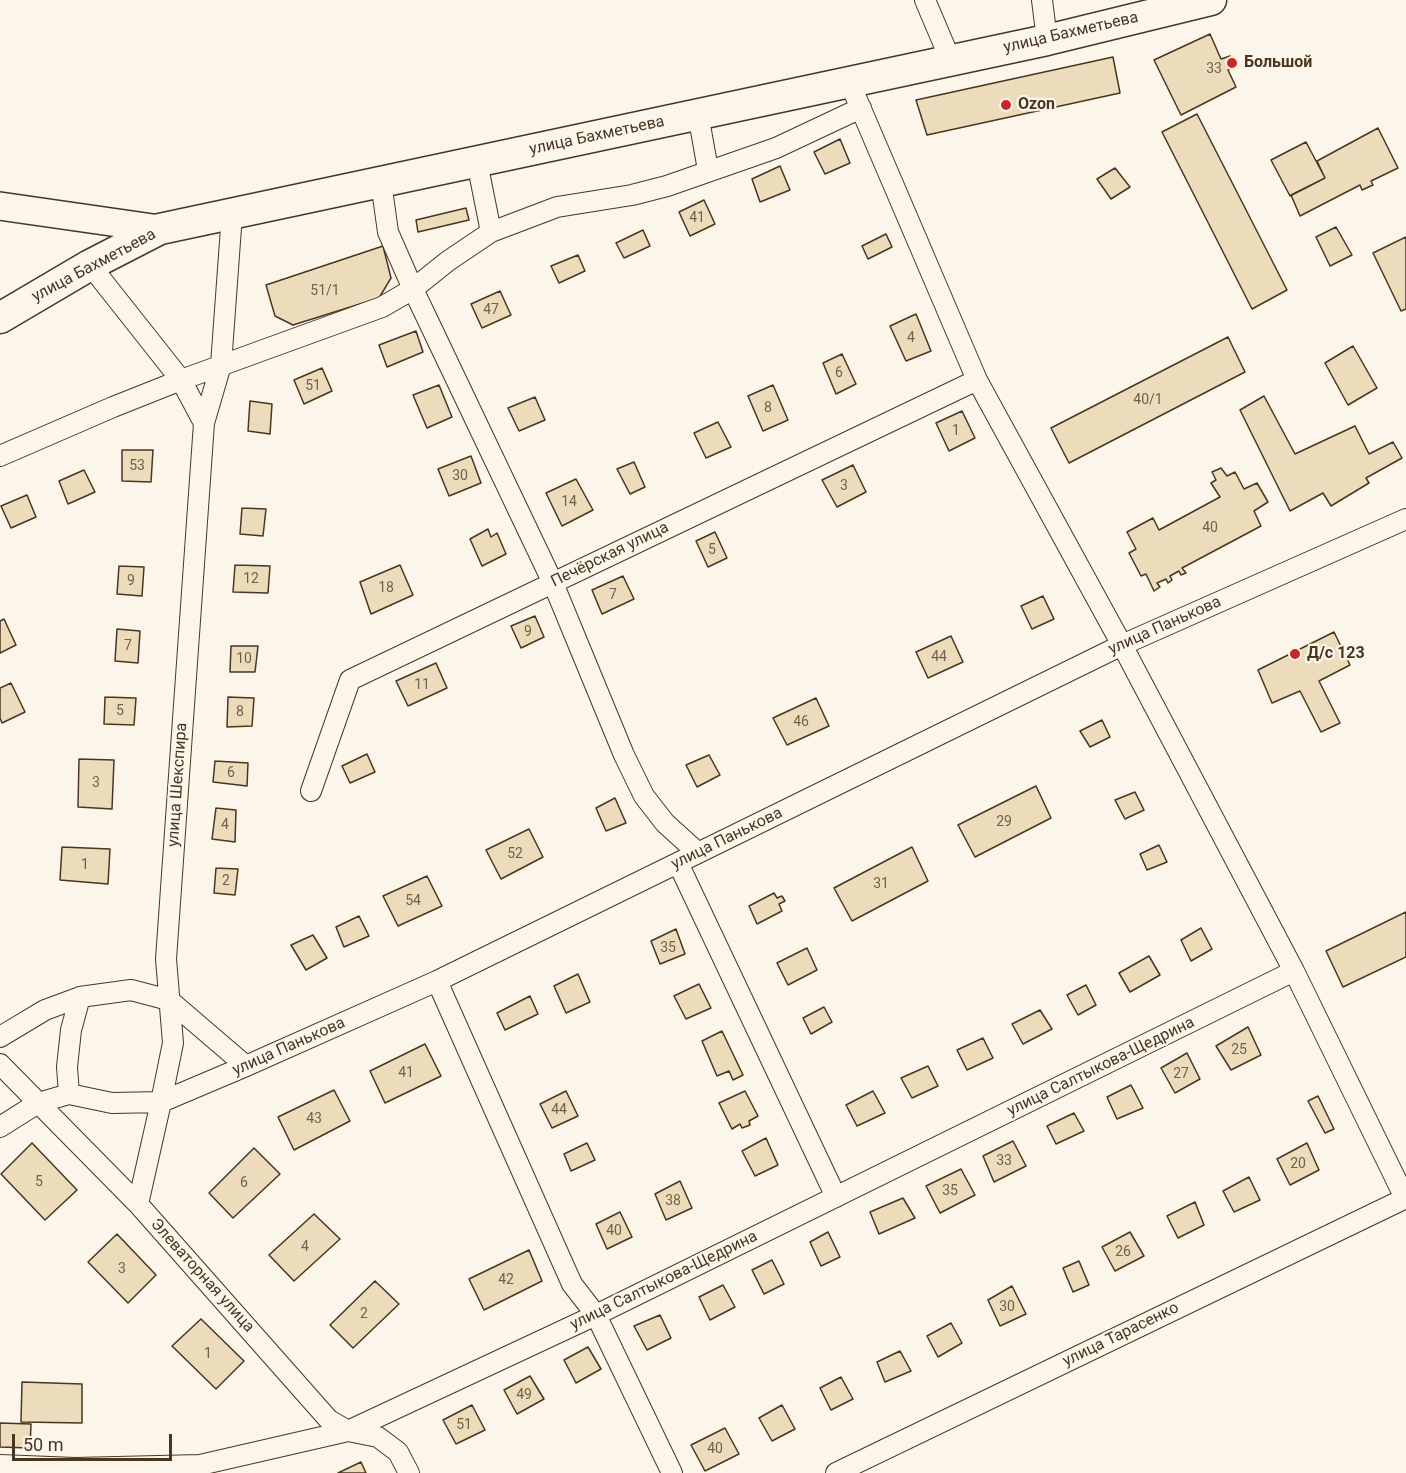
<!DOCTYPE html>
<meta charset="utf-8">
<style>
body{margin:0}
#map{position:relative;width:1406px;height:1473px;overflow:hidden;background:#fbf6e9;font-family:Roboto,sans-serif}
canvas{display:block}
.scale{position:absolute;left:12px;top:1434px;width:160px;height:27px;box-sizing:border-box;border:3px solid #4a3520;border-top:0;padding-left:8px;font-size:18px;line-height:21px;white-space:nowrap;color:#4a3520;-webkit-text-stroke:4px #fbf6e9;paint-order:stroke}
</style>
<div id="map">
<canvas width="1406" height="1473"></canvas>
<div class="scale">50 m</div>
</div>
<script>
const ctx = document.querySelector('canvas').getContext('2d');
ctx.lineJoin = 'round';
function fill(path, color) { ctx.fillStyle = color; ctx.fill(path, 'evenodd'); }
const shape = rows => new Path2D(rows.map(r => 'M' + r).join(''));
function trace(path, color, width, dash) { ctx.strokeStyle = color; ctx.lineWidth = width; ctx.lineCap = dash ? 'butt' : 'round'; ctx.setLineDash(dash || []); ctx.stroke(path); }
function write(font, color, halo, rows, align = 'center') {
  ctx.font = font + ' Roboto,sans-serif'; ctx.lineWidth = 4.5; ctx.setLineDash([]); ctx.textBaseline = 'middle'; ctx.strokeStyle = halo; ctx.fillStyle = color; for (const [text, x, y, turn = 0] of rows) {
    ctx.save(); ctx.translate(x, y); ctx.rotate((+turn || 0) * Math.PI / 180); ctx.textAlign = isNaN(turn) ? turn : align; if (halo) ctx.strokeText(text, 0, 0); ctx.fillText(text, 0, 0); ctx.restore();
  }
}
const building = shape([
 [1210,34,1221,59,1230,56,1236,65,1228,70,1236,87,1181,115,1154,60,1210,34],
 [1113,57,1120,93,927,135,916,100,1113,57],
 [1197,114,1287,290,1252,309,1162,132,1197,114],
 [1378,128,1398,168,1371,181,1373,185,1362,190,1360,185,1300,216,1291,195,1325,178,1317,161,1378,128],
 [840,139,850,163,825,174,814,152,840,139],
 [1306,142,1325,178,1290,196,1271,160,1306,142],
 [780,166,790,190,760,202,752,179,780,166],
 [1115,168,1130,187,1111,199,1097,179,1115,168],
 [704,200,715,224,690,236,679,212,704,200],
 [466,208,469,220,418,232,416,220,466,208],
 [1336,227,1352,255,1330,266,1316,237,1336,227],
 [643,230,650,246,624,258,616,243,643,230],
 [886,234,892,247,868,259,862,246,886,234],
 [1406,237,1406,309,1401,311,1373,253,1406,237],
 [383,246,391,278,379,298,293,325,275,316,266,285,383,246],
 [578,255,585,271,559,283,551,266,578,255],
 [500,291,511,315,482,328,471,304,500,291],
 [916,314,931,351,906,361,890,326,916,314],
 [416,331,423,352,387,367,379,345,416,331],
 [1228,337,1245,372,1069,463,1051,428,1228,337],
 [1353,346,1377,388,1348,405,1325,363,1353,346],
 [842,354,856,384,836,394,823,363,842,354],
 [322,368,332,391,304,404,294,380,322,368],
 [439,385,452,417,427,428,413,395,439,385],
 [773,385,788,420,763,431,748,396,773,385],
 [1264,396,1295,454,1355,426,1369,454,1393,442,1402,458,1366,478,1369,483,1331,506,1323,493,1290,511,1240,410,1264,396],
 [535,397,545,420,519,431,508,408,535,397],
 [250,401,272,404,270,434,248,431,250,401],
 [962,411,975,438,949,451,936,423,962,411],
 [718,422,731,447,706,458,694,433,718,422],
 [122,450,153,450,151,482,122,481,122,450],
 [471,456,481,483,449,496,438,469,471,456],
 [634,462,645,487,630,494,617,469,634,462],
 [853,465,866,492,837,507,822,480,853,465],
 [1221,468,1227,476,1235,472,1244,489,1257,483,1268,502,1254,511,1261,526,1182,568,1186,573,1181,575,1179,571,1170,576,1172,580,1168,583,1166,579,1157,583,1160,587,1154,591,1146,574,1141,576,1129,553,1136,549,1127,532,1153,518,1159,530,1220,497,1211,483,1216,480,1212,472,1221,468],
 [84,470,95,492,68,504,59,481,84,470],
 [576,479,593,510,562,526,546,493,576,479],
 [27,495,36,517,11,528,1,506,27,495],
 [242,508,266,509,263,536,240,534,242,508],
 [488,529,491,537,497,533,506,554,482,566,470,539,488,529],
 [715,532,727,558,708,567,696,541,715,532],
 [235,565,270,566,268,593,233,592,235,565],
 [400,565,413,595,371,614,360,582,400,565],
 [119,566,144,567,142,596,117,594,119,566],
 [623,576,634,599,602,614,592,590,623,576],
 [1043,596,1054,619,1032,629,1021,606,1043,596],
 [535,616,544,637,521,648,511,626,535,616],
 [4,619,16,645,0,653,0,621,4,619],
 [117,629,140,631,138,663,115,661,117,629],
 [1334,632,1350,665,1319,681,1340,723,1321,732,1300,691,1272,703,1258,670,1334,632],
 [951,636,963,662,928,678,916,652,951,636],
 [231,646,258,646,255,672,230,672,231,646],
 [436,663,447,688,408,706,396,681,436,663],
 [11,683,25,712,2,723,0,718,0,688,11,683],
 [105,697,136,698,134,725,104,724,105,697],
 [228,697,254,698,252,726,227,727,228,697],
 [816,698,829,726,787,745,773,718,816,698],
 [1102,720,1110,737,1090,747,1080,731,1102,720],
 [367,754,375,772,350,783,342,766,367,754],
 [709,755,720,775,697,787,686,765,709,755],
 [79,759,114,760,112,809,78,807,79,759],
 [215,761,248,763,247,786,213,782,215,761],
 [1036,786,1051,818,975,857,958,825,1036,786],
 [1135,792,1144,810,1125,819,1115,800,1135,792],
 [615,798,626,823,606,831,596,808,615,798],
 [216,808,236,810,235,842,212,839,216,808],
 [529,829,543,857,501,879,486,850,529,829],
 [1159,845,1167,862,1147,870,1140,854,1159,845],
 [62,847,110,849,108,884,60,880,62,847],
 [912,847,928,881,852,921,834,888,912,847],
 [216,868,238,869,235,895,214,893,216,868],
 [427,876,442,906,398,926,383,896,427,876],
 [774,893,777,898,782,896,785,901,779,904,782,911,757,924,749,906,774,893],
 [1406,912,1406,957,1343,987,1326,951,1406,912],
 [359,916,369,936,344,947,336,927,359,916],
 [1201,928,1212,949,1191,961,1181,940,1201,928],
 [676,929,685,954,660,964,651,941,676,929],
 [313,935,327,958,306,970,291,945,313,935],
 [807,948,817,970,788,985,777,963,807,948],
 [1149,956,1160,975,1130,992,1119,973,1149,956],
 [578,974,590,1002,566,1013,554,986,578,974],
 [699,984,711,1008,686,1019,674,996,699,984],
 [1086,985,1096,1005,1078,1015,1067,995,1086,985],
 [530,996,538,1014,505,1030,497,1013,530,996],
 [824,1007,832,1022,811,1034,803,1018,824,1007],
 [1040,1010,1052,1029,1023,1044,1012,1024,1040,1010],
 [1248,1027,1261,1055,1231,1070,1216,1046,1248,1027],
 [722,1031,743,1075,733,1080,729,1071,717,1076,702,1041,722,1031],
 [983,1038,993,1058,967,1070,957,1050,983,1038],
 [425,1044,441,1076,385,1103,370,1071,425,1044],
 [1187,1053,1200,1079,1175,1093,1161,1068,1187,1053],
 [928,1066,938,1086,912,1098,901,1078,928,1066],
 [1131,1085,1143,1108,1117,1119,1107,1097,1131,1085],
 [334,1090,350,1121,294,1150,278,1117,334,1090],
 [566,1091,578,1116,552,1128,540,1104,566,1091],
 [745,1091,758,1116,749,1121,750,1125,742,1128,740,1124,732,1129,719,1103,745,1091],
 [873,1091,885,1113,857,1126,846,1105,873,1091],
 [1318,1096,1334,1129,1325,1133,1308,1101,1318,1096],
 [1074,1113,1084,1131,1056,1144,1047,1126,1074,1113],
 [766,1138,778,1165,755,1176,742,1151,766,1138],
 [1013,1141,1026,1166,994,1182,983,1156,1013,1141],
 [32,1143,77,1190,45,1220,1,1174,32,1143],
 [587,1143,595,1160,571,1171,564,1154,587,1143],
 [1307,1143,1319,1170,1290,1185,1277,1159,1307,1143],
 [254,1148,280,1174,233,1218,209,1193,254,1148],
 [961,1169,975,1195,940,1213,926,1186,961,1169],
 [1249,1177,1260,1200,1234,1212,1223,1191,1249,1177],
 [680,1181,692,1208,666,1220,655,1194,680,1181],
 [903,1198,915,1218,879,1234,870,1212,903,1198],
 [1195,1202,1204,1225,1178,1238,1167,1216,1195,1202],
 [620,1212,632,1237,607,1249,596,1224,620,1212],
 [314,1214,340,1239,294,1281,269,1255,314,1214],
 [828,1232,840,1257,821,1266,810,1242,828,1232],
 [1130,1232,1144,1256,1115,1271,1102,1247,1130,1232],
 [117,1234,156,1275,128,1303,88,1262,117,1234],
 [529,1250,542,1281,484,1310,469,1279,529,1250],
 [772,1260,784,1284,764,1294,752,1270,772,1260],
 [1079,1261,1089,1285,1073,1292,1063,1268,1079,1261],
 [375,1281,399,1304,353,1348,330,1325,375,1281],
 [723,1285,735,1307,710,1320,699,1297,723,1285],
 [1012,1286,1026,1314,1000,1326,988,1300,1012,1286],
 [660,1315,671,1338,647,1350,634,1326,660,1315],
 [201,1319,244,1361,216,1389,172,1346,201,1319],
 [951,1323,962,1343,938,1357,927,1336,951,1323],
 [588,1347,601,1369,576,1383,564,1360,588,1347],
 [900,1351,911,1371,885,1382,877,1362,900,1351],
 [530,1376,544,1399,517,1414,504,1390,530,1376],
 [841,1377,853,1399,831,1410,820,1388,841,1377],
 [22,1382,82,1384,82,1423,21,1422,22,1382],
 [472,1405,485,1430,456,1444,443,1420,472,1405],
 [782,1405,795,1429,772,1441,759,1418,782,1405],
 [0,1423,31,1424,30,1448,0,1447,0,1423],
 [725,1428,739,1454,705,1471,691,1445,725,1428],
 [361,1462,366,1473,338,1473,361,1462]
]);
const minor = shape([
 [925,0,950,59],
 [1042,0,1047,40],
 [849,81,977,380,1122,645,1294,971,1405,1198],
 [698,114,708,170],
 [477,162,491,232],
 [381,182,388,232,413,289,553,583,624,755,644,796,665,823,698,853],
 [90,265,181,380,204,423],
 [0,456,113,407,181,380,382,307,413,289,448,261,491,232,557,207,632,195,667,186,776,148,861,108],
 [311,791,350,680,977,380],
 [678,863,836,1197],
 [437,981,572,1284,596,1315,672,1473],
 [0,1037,45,1010,80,997,131,990,169,1000,246,1066],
 [0,1064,138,1204,329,1420,348,1431,378,1437,398,1452,409,1473],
 [69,1094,67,1067,71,1030,80,997],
 [0,1127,38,1103,69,1094,112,1103,161,1102,246,1066,437,981,1122,645,1406,519],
 [138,1204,161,1102,173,1043,166,959,204,423,221,365,232,214],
 [0,1465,75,1468,200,1465,348,1431,596,1315,1294,971],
 [836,1473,1406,1198]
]);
const secondary = shape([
 [0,206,160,229]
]);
const primary = shape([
 [0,318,90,265,160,229,1047,40,1211,0]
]);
const markers = [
 [1232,63,6,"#c62828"],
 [1006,105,6,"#c62828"],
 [1295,654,6,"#c62828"]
];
const numberNames = [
 ["33",1214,69],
 ["41",697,218],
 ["51/1",325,291],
 ["47",491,310],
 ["4",911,338],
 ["6",839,373],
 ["51",313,386],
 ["40/1",1148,400],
 ["8",768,408],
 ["1",956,431],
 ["53",137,466],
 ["30",460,476],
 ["3",844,486],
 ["14",569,502],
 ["40",1210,528],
 ["5",712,550],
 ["12",251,579],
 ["9",131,581],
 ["18",386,588],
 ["7",613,595],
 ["9",528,632],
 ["7",128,646],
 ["44",939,657],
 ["10",244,659],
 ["11",422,685],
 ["5",120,711],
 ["8",240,712],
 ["46",801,722],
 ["6",231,773],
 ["3",96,783],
 ["29",1004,822],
 ["4",225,825],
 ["52",515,854],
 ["1",85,865],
 ["2",226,881],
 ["31",881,884],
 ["54",413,901],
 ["35",668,948],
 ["25",1239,1050],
 ["41",406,1073],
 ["27",1181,1074],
 ["44",559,1110],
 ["43",314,1119],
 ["33",1004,1161],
 ["20",1298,1164],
 ["5",39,1182],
 ["6",244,1183],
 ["35",950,1191],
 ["38",673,1201],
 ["40",614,1231],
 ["4",305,1247],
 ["26",1123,1252],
 ["3",122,1269],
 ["42",506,1280],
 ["30",1007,1307],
 ["2",364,1314],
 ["1",208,1354],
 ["49",524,1395],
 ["51",464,1425],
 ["40",715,1449]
];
const streetNames = [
 ["улица Бахметьева",1071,33,-13],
 ["улица Бахметьева",597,136,-12],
 ["улица Бахметьева",94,266,-28],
 ["Печёрская улица",610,555,-26],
 ["улица Панькова",1165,626,-24],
 ["улица Шекспира",178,785,-86],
 ["улица Панькова",727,839,-26],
 ["улица Панькова",289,1047,-24],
 ["улица Салтыкова-Щедрина",1101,1067,-26],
 ["Элеваторная улица",202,1276,48],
 ["улица Салтыкова-Щедрина",664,1281,-26],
 ["улица Тарасенко",1121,1335,-26]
];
const poiNames = [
 ["Большой",1244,63],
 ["Ozon",1018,105],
 ["Д/с 123",1307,654]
];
fill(building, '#ecdcbc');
trace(building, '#4a3520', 1.5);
trace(minor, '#4a3520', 22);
trace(secondary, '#4a3520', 30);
trace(primary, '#4a3520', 33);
trace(minor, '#fbf6e9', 20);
trace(secondary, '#fbf6e9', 27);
trace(primary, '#fbf6e9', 30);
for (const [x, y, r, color] of markers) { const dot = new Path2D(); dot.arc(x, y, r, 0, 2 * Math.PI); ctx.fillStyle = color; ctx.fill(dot); trace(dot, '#fbf6e9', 2); }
write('14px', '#725f47', null, numberNames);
write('16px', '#4a3520', '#fbf6e9', streetNames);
write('bold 16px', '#4a3520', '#fbf6e9', poiNames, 'left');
</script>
